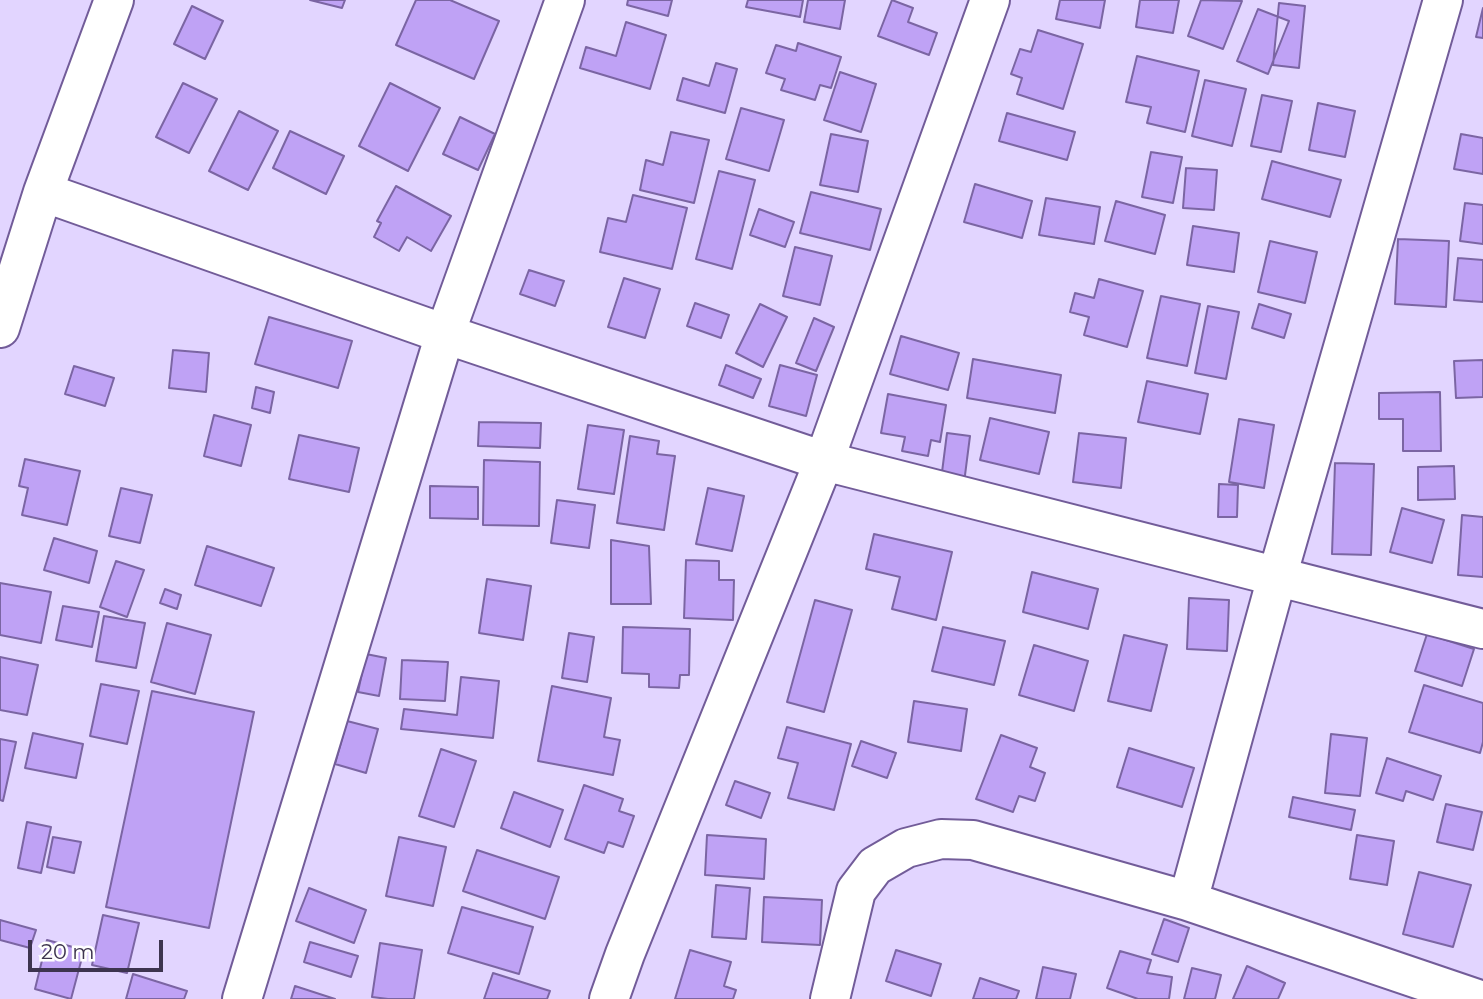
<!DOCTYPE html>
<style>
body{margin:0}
#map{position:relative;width:1483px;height:999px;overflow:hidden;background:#e2d5ff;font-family:Montserrat,sans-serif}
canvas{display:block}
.scale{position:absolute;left:28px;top:940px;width:135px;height:32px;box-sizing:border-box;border:4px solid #3d344f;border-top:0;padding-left:9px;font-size:21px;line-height:24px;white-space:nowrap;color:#3d344f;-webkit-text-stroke:5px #fefefe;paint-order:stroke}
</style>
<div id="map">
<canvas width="1483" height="999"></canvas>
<div class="scale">20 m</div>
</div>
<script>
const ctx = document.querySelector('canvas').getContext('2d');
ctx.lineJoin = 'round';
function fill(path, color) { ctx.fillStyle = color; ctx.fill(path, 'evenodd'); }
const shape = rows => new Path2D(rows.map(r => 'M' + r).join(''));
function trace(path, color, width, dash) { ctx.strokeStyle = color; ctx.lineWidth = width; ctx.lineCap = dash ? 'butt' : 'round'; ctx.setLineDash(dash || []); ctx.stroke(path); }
const building = shape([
 [310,0,345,0,342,8,310,0],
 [416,0,450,0,499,21,474,79,396,45,416,0],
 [628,0,672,0,668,16,627,5,628,0],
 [748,0,803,0,800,17,746,7,748,0],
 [808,0,845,0,840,29,804,22,808,0],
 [892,0,913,8,908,22,937,33,929,55,878,36,892,0],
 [1060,0,1105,0,1100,28,1056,19,1060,0],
 [1140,0,1179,0,1173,33,1136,27,1140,0],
 [1201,0,1242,1,1223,49,1188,36,1201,0],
 [1279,3,1305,6,1299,68,1273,65,1279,3],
 [192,6,223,21,205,59,174,44,192,6],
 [1483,8,1483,38,1476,37,1483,8],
 [1258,9,1289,21,1268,74,1237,61,1258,9],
 [626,22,666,35,650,89,580,68,586,47,616,56,626,22],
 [1038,30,1083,44,1063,109,1017,94,1022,78,1011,74,1020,49,1031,52,1038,30],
 [798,43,841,57,831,88,820,85,815,100,781,90,785,79,766,73,776,45,796,51,798,43],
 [1137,56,1199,71,1185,132,1147,123,1151,107,1126,102,1137,56],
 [716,63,737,69,725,113,677,100,683,78,709,86,716,63],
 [840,72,876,84,861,132,824,120,840,72],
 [1205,80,1246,89,1232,146,1192,136,1205,80],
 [183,83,217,99,189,153,156,137,183,83],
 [390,83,440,108,408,171,359,146,390,83],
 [1262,95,1292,101,1281,152,1251,146,1262,95],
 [1318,103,1355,111,1345,157,1309,150,1318,103],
 [741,108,784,120,769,171,726,159,741,108],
 [239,111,278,131,248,190,209,171,239,111],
 [1007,113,1075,132,1067,160,999,141,1007,113],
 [460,117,495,134,478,170,443,154,460,117],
 [290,131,344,156,326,194,273,168,290,131],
 [671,132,709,140,694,203,640,190,646,160,663,165,671,132],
 [831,134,868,141,858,192,820,185,831,134],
 [1461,134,1483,138,1483,174,1454,169,1461,134],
 [1151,152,1182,157,1173,203,1142,197,1151,152],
 [1272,161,1341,180,1330,217,1262,199,1272,161],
 [1186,168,1217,170,1214,210,1183,208,1186,168],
 [719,171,755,180,732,269,696,259,719,171],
 [975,184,1032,201,1022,238,964,222,975,184],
 [396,186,451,216,431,251,407,237,399,251,374,237,381,223,377,221,396,186],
 [811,192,881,209,870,250,800,233,811,192],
 [633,195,687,208,672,269,600,252,608,218,626,222,633,195],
 [1046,198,1100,207,1094,244,1039,235,1046,198],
 [1116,201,1165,215,1155,254,1105,241,1116,201],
 [1465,203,1483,205,1483,244,1460,241,1465,203],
 [759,209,794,222,785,247,750,235,759,209],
 [1193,226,1239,233,1234,272,1187,265,1193,226],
 [1398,239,1449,241,1446,307,1395,304,1398,239],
 [1270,241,1317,252,1305,303,1258,292,1270,241],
 [795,247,832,256,820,305,783,296,795,247],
 [1458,258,1483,260,1483,302,1454,300,1458,258],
 [529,270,564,281,555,306,520,294,529,270],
 [624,278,660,289,645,338,608,327,624,278],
 [1099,279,1143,291,1127,347,1084,335,1089,317,1070,312,1075,293,1094,298,1099,279],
 [1161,296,1200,304,1187,366,1147,358,1161,296],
 [695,303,729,315,721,338,687,326,695,303],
 [760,304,787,317,763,367,736,353,760,304],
 [1259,304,1291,314,1284,338,1252,328,1259,304],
 [1208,306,1239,312,1226,379,1195,373,1208,306],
 [269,317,352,341,338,388,255,364,269,317],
 [814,318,834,327,816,371,796,363,814,318],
 [901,336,959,353,948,390,890,374,901,336],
 [173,350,209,353,206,392,169,388,173,350],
 [973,359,1061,375,1055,413,967,398,973,359],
 [1483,360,1483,397,1456,398,1454,361,1483,360],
 [726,365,761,379,753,398,719,385,726,365],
 [780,365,817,375,806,416,769,406,780,365],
 [74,366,114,378,105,406,65,394,74,366],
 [1147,381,1208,394,1200,434,1138,422,1147,381],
 [256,387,274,392,270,413,252,408,256,387],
 [1440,392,1441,451,1403,451,1403,419,1379,419,1379,393,1440,392],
 [888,394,946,405,940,442,931,440,928,456,902,451,905,437,881,433,888,394],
 [214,415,251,425,241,466,204,456,214,415],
 [990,418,1049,432,1039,474,980,460,990,418],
 [1239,419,1274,425,1264,488,1229,482,1239,419],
 [479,422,541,423,540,448,478,446,479,422],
 [588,425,624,430,614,494,578,489,588,425],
 [947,433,970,436,964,483,941,480,947,433],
 [1079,433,1126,438,1121,488,1073,482,1079,433],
 [299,435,359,448,349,492,289,479,299,435],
 [630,436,659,441,657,454,675,456,664,530,617,523,630,436],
 [25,459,80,471,67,525,22,515,28,488,19,486,25,459],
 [484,460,540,462,539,526,483,525,484,460],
 [1335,463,1374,464,1371,555,1332,554,1335,463],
 [1454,466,1455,499,1418,500,1418,467,1454,466],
 [1219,484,1238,485,1237,517,1218,517,1219,484],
 [430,486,478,487,478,519,430,518,430,486],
 [121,488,152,495,140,543,109,536,121,488],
 [708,488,744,496,732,551,696,544,708,488],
 [557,500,595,505,589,548,551,543,557,500],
 [1402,508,1444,520,1432,563,1390,552,1402,508],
 [1462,515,1483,517,1483,577,1458,575,1462,515],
 [874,534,952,552,936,620,892,609,900,577,866,569,874,534],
 [54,538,97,551,89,583,44,570,54,538],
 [611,540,649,546,651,604,611,604,611,540],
 [207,546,274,568,261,606,195,585,207,546],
 [686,560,719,561,719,580,734,580,733,620,684,618,686,560],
 [116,561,144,570,127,617,100,607,116,561],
 [1032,572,1098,589,1088,629,1023,612,1032,572],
 [487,579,531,586,523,640,479,633,487,579],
 [0,583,51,592,41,643,0,635,0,583],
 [165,589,181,595,177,609,160,603,165,589],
 [1189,598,1229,600,1227,651,1187,649,1189,598],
 [815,600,852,610,824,712,787,702,815,600],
 [63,606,99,612,92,647,56,640,63,606],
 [104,616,145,623,136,668,96,661,104,616],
 [167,623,211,635,195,694,151,682,167,623],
 [623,627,690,629,689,675,680,675,679,688,649,687,649,674,622,673,623,627],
 [943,627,1005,641,994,685,932,671,943,627],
 [569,633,594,637,587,682,562,678,569,633],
 [1427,634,1474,649,1462,686,1415,671,1427,634],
 [1124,635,1167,645,1151,711,1108,701,1124,635],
 [1034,645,1088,661,1074,711,1019,695,1034,645],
 [366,654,386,658,379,696,358,692,366,654],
 [0,657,38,665,27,715,0,710,0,657],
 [402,660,448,662,445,701,400,699,402,660],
 [461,677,499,681,493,738,401,729,404,709,457,715,461,677],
 [101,684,139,691,127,744,90,736,101,684],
 [1424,685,1483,703,1483,742,1480,753,1409,732,1424,685],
 [552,686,611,698,604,737,620,740,613,775,538,761,552,686],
 [152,691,254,712,209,928,106,907,152,691],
 [914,701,967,709,961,751,908,742,914,701],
 [347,721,378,729,366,773,335,764,347,721],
 [787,727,851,744,834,810,788,798,798,763,778,758,787,727],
 [33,733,83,744,76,778,25,768,33,733],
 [1331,734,1367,738,1360,796,1325,793,1331,734],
 [1001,735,1037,748,1030,767,1045,773,1035,801,1019,796,1013,812,976,799,1001,735],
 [0,739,16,742,3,801,0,800,0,739],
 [861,741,896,753,887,778,852,766,861,741],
 [1129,748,1194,768,1182,807,1117,787,1129,748],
 [441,749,476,761,454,827,419,816,441,749],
 [1387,758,1441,776,1433,800,1406,791,1403,801,1376,793,1387,758],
 [735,781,770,793,761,818,726,805,735,781],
 [584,785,623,799,619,811,634,816,623,847,608,842,604,853,565,839,584,785],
 [514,792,563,810,550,847,501,828,514,792],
 [1293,797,1355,810,1351,830,1289,817,1293,797],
 [1446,804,1482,812,1473,850,1437,842,1446,804],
 [27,822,51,827,41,873,18,868,27,822],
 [707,835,766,839,764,879,705,875,707,835],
 [1357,835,1394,841,1387,885,1350,879,1357,835],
 [53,837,81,842,74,873,47,867,53,837],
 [399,837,446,847,433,906,386,896,399,837],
 [477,850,559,877,545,919,463,891,477,850],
 [1419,872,1471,885,1453,947,1403,934,1419,872],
 [716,885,750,888,746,939,712,937,716,885],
 [309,888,366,910,354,943,296,921,309,888],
 [764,897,822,900,820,945,762,942,764,897],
 [462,907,533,927,519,974,448,953,462,907],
 [103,915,139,923,127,973,92,965,103,915],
 [1164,919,1189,928,1178,962,1152,954,1164,919],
 [0,920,36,930,30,948,0,940,0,920],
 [47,940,84,950,71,999,35,989,47,940],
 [310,942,358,956,351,977,304,962,310,942],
 [380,943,422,950,414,999,388,999,372,997,380,943],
 [690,950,731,962,724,986,736,990,733,999,675,999,690,950],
 [896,950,941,964,931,996,886,981,896,950],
 [1120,951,1151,960,1147,973,1172,977,1169,999,1138,999,1107,988,1120,951],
 [1247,966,1285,983,1278,999,1233,999,1247,966],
 [1043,967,1076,974,1070,999,1036,999,1043,967],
 [1192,968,1221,975,1215,999,1184,999,1192,968],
 [493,973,550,991,547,999,484,999,493,973],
 [133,974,187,991,184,999,126,999,133,974],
 [980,978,1019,991,1016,999,973,999,980,978],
 [295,986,335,999,291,999,295,986]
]);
const minor = shape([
 [43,192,445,334,824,461,1483,629],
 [0,328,43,192,114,0],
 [1188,901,1277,577,1443,0],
 [242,999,445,334,565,0],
 [609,999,625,954,824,461,990,0],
 [830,999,856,891,875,866,906,848,941,839,973,840,1188,901,1477,999]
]);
fill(building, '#bfa2f5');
trace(building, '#7b65a3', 2);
trace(minor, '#725c99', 42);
trace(minor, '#fff', 38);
</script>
